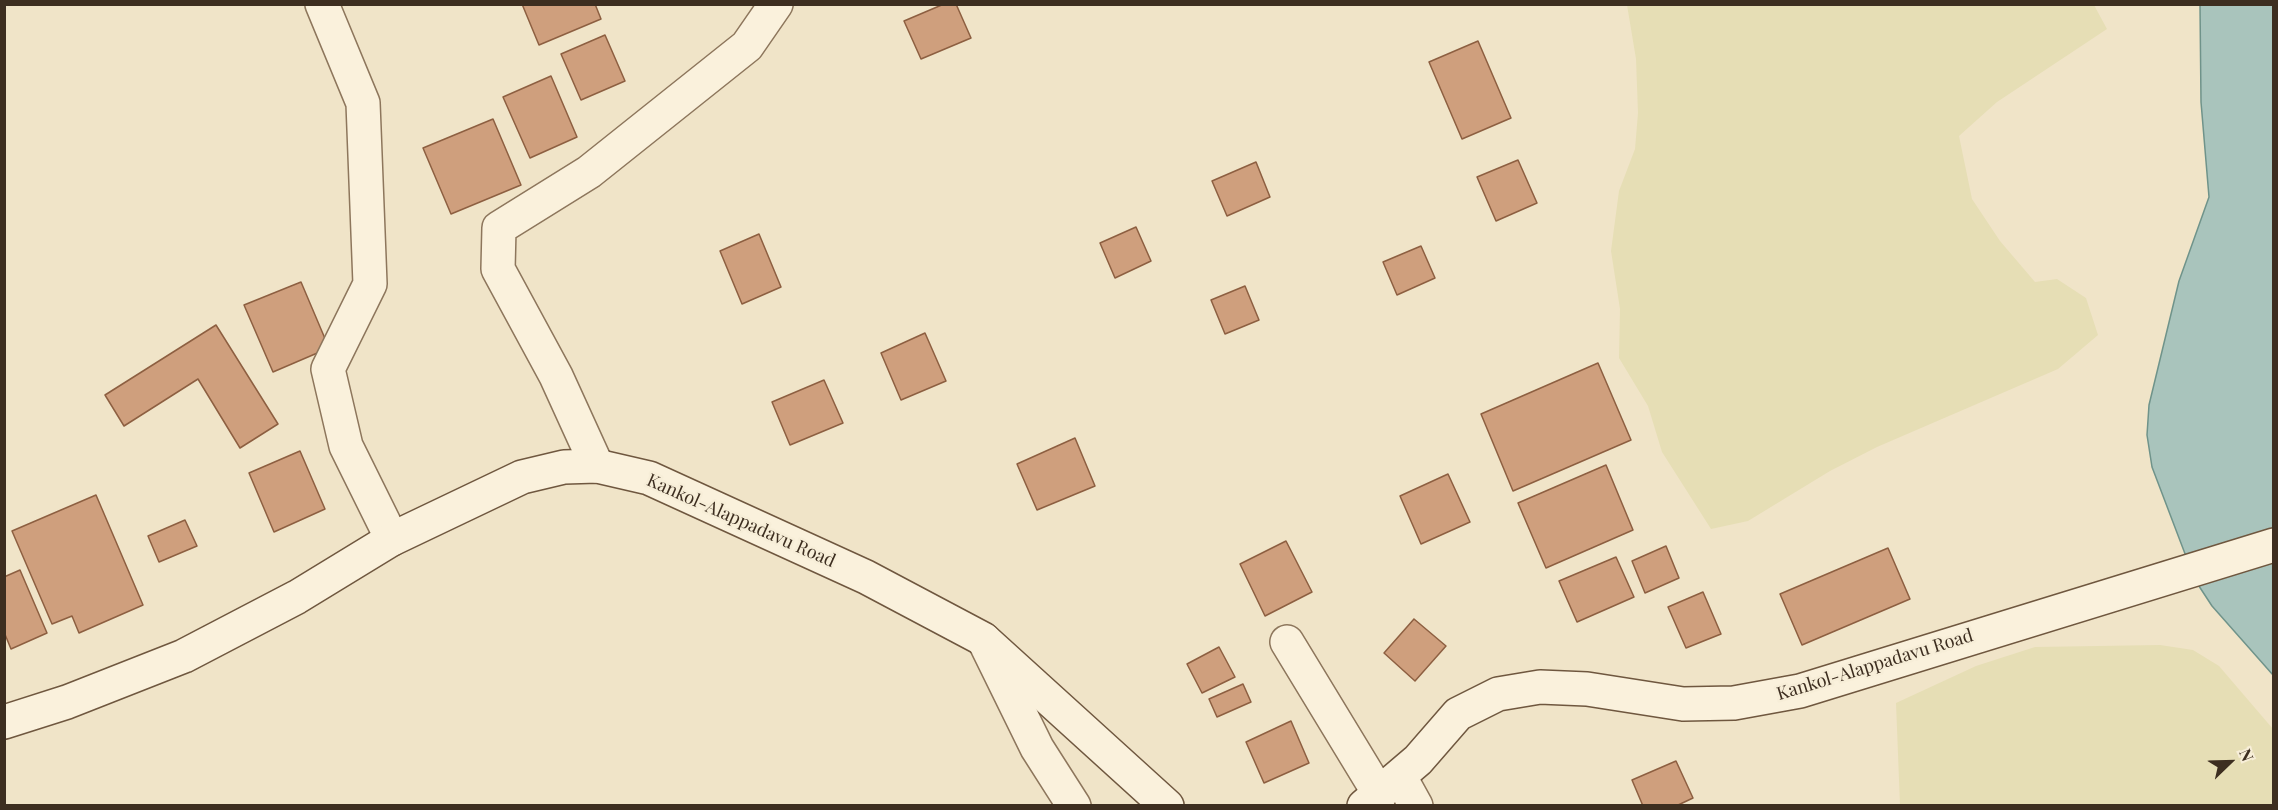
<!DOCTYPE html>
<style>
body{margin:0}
#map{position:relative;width:2278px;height:810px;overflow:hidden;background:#f0e4c8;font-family:"Playfair Display",serif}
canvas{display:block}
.frame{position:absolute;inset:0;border:6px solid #3d2e20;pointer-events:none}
.north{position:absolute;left:2200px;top:732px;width:60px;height:60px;-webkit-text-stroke:4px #f7eed8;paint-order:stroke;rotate:67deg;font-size:16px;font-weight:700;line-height:24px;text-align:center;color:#3d2e20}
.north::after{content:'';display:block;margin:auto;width:21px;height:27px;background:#3d2e20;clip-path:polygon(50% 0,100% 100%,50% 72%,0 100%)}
</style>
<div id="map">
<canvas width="2278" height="810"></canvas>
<div class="frame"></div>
<div class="north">N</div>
</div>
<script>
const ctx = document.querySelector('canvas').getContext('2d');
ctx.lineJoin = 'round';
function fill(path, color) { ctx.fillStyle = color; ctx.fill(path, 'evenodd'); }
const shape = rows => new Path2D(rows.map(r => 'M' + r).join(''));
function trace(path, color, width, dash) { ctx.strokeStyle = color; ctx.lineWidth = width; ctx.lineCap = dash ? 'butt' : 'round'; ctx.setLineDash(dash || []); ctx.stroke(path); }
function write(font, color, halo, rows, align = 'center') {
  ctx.font = font + ' "Playfair Display",serif'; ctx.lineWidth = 5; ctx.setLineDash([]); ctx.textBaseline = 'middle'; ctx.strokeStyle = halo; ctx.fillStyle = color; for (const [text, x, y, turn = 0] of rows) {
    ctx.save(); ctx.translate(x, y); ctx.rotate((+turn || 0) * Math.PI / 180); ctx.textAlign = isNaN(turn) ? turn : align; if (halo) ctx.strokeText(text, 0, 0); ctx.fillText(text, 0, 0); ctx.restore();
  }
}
const farmland = shape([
 [1627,5,2094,5,2107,29,1997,102,1959,136,1972,199,2000,241,2035,282,2057,279,2086,298,2098,335,2058,369,1877,447,1830,471,1748,521,1711,529,1662,452,1648,406,1619,358,1620,309,1611,251,1619,191,1635,149,1638,113,1636,59],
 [2160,645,2193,650,2219,666,2273,729,2273,805,1900,805,1896,703,1976,666,2035,647]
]);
const water = shape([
 [2200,5,2273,5,2273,675,2212,606,2195,580,2152,467,2147,435,2149,405,2179,281,2209,197,2201,102,2200,5]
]);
const building = shape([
 [522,4,595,4,601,19,539,45,522,4],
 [944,4,956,4,971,38,921,59,904,21,944,4],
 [605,35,625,81,581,100,561,54,605,35],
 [1478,41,1511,118,1462,139,1429,62,1478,41],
 [551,76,577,137,530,158,503,97,551,76],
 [493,119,521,185,451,214,423,148,493,119],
 [1518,160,1537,203,1496,221,1477,177,1518,160],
 [1256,162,1270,197,1227,216,1212,181,1256,162],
 [1136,227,1151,261,1115,278,1100,243,1136,227],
 [759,234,781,287,742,304,720,251,759,234],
 [1421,246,1435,278,1397,295,1383,262,1421,246],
 [301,282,329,348,273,372,244,305,301,282],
 [1245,286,1259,320,1225,334,1211,300,1245,286],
 [216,325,278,424,240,448,198,379,124,426,105,395,216,325],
 [925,333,946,381,901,400,881,353,925,333],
 [1598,363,1631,440,1513,491,1481,414,1598,363],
 [824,380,843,423,790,445,772,402,824,380],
 [1075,438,1095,486,1037,510,1017,464,1075,438],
 [300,451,325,509,274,532,249,473,300,451],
 [1606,465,1633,530,1546,568,1518,503,1606,465],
 [1448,474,1470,522,1421,544,1400,496,1448,474],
 [96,495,143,605,79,633,72,616,52,624,12,531,96,495],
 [185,520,197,546,159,562,148,536,185,520],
 [1286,541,1312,592,1265,616,1240,564,1286,541],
 [1666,546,1679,578,1645,593,1632,561,1666,546],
 [1888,548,1910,599,1802,645,1780,594,1888,548],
 [1616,557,1634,597,1577,622,1559,581,1616,557],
 [20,570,47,633,11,649,4,632,4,577,20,570],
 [1703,592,1721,634,1686,648,1668,607,1703,592],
 [1414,619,1446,646,1415,681,1384,653,1414,619],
 [1219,647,1235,677,1202,693,1187,664,1219,647],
 [1243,684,1251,702,1217,717,1209,699,1243,684],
 [1291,721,1309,763,1264,783,1246,742,1291,721],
 [1676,761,1693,798,1676,806,1643,806,1632,780,1676,761]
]);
const street = shape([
 [322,4,363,103,370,284,328,369,346,446,392,539],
 [597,466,556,376,498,269,499,228,589,172,747,46,776,4],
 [984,640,1037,748,1074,806],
 [1287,642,1380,795],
 [1400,777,1416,806]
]);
const secondary = shape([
 [4,722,67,702,184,656,297,597,392,539,522,477,564,467,597,466,649,478,866,577,983,639,1167,806],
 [1364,806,1418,760,1458,714,1498,694,1540,687,1587,689,1683,704,1734,703,1800,691,2274,545]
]);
const streetNames = [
 ["Kankol-Alappadavu Road",741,521,24],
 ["Kankol-Alappadavu Road",1875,665,-17]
];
fill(farmland, '#e6deb5');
fill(water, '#a9c4bc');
trace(water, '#6f938a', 1.5);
fill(building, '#cf9f7d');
trace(building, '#8d5f41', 1.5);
trace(street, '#8d765c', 36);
trace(secondary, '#6f573f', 36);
trace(street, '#faf1dc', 33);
trace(secondary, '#faf1dc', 33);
write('18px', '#3d2e20', '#f7eed8', streetNames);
</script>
